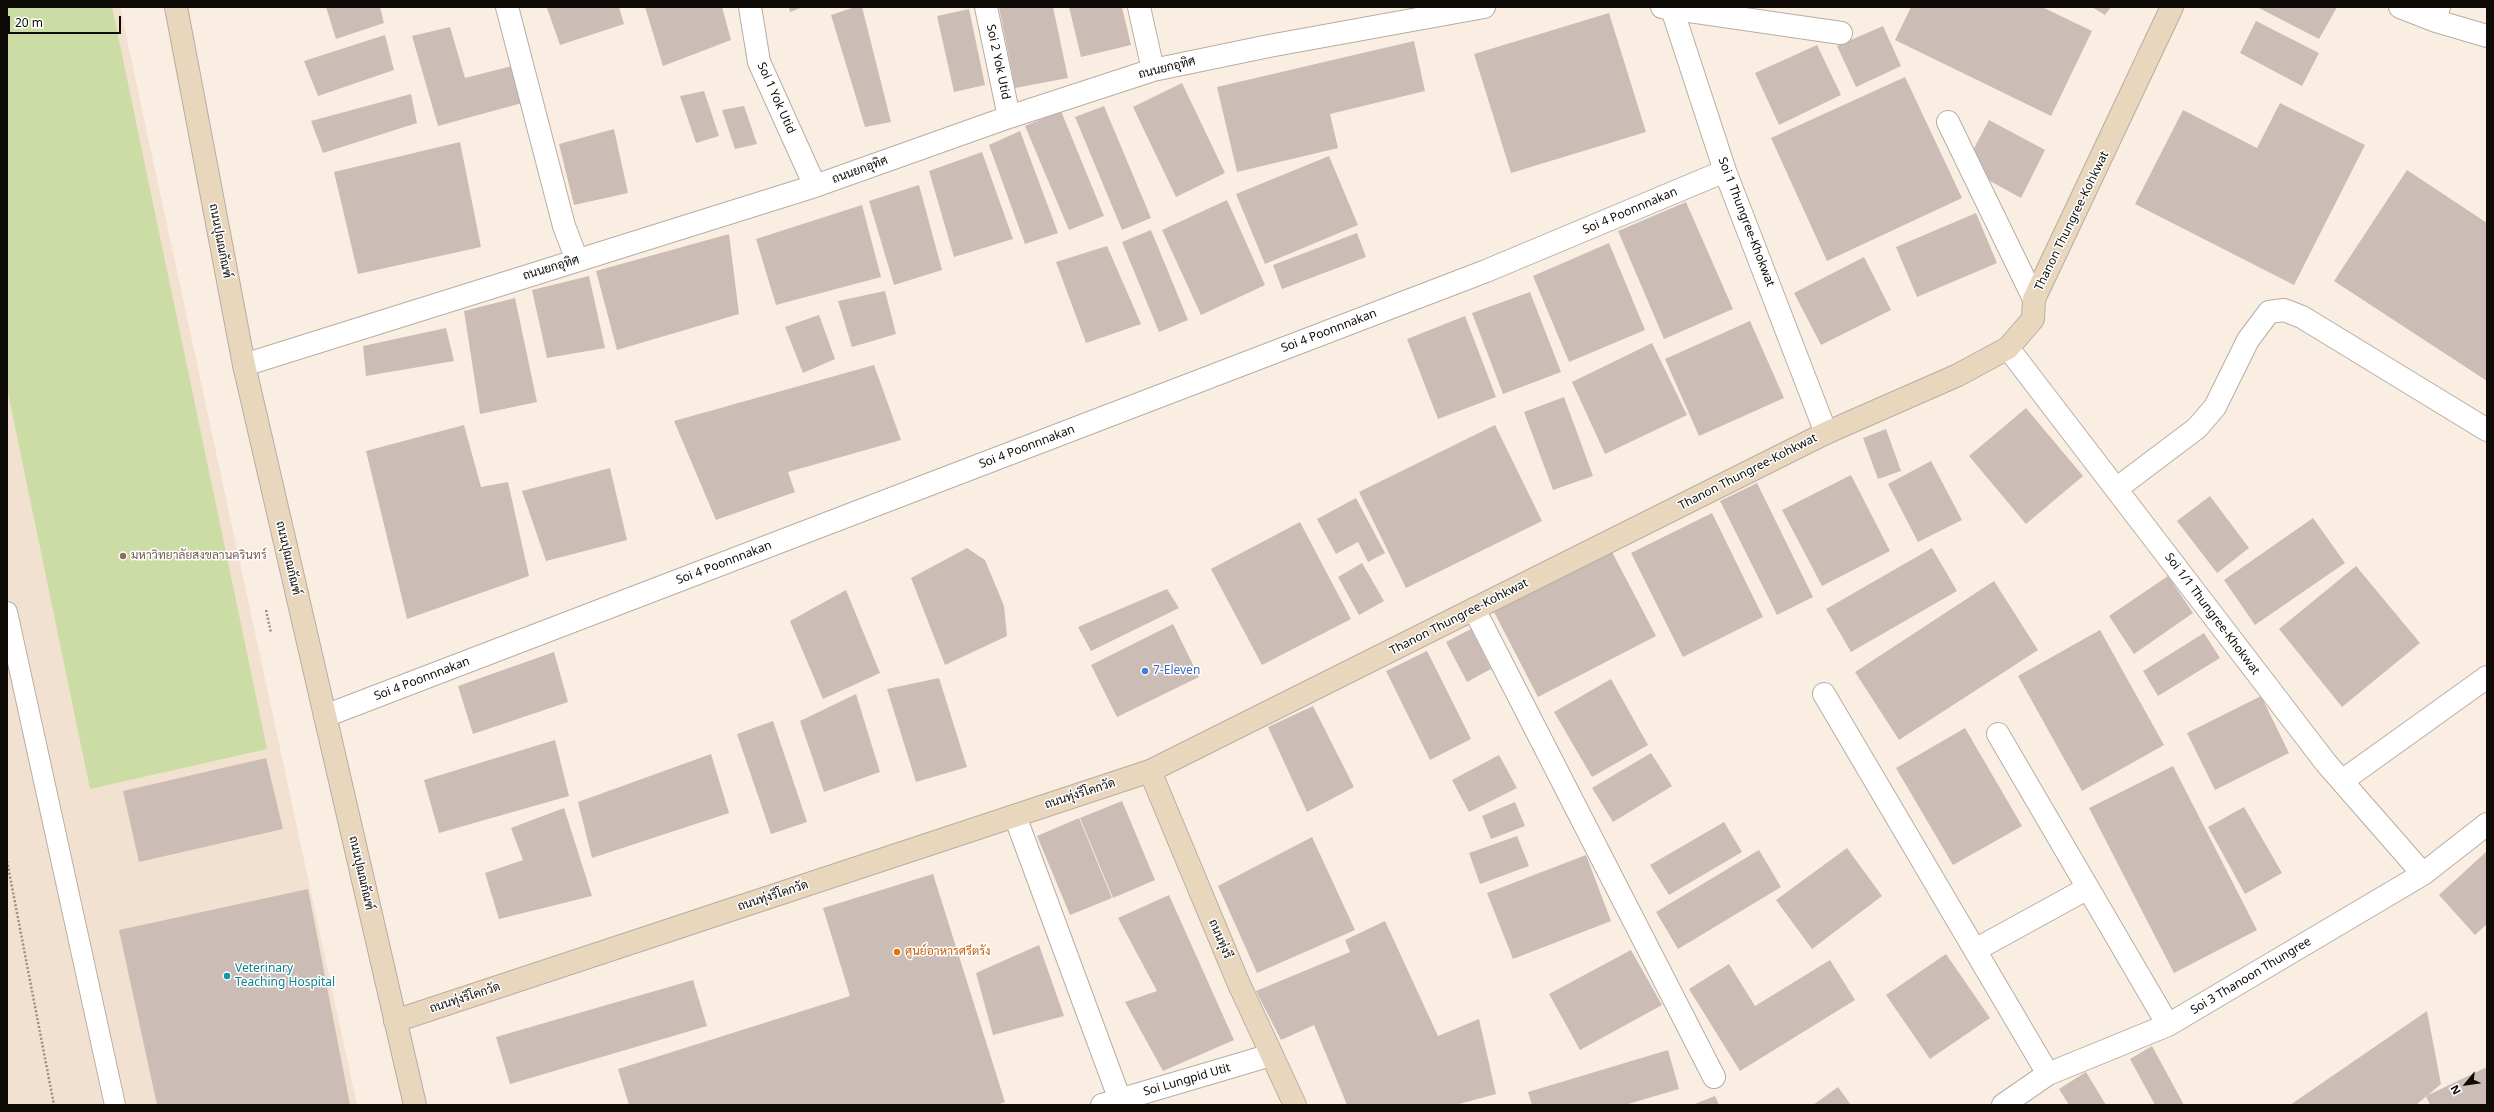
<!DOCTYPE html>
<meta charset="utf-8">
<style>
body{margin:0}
#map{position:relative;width:2494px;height:1112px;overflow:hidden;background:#faeee3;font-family:"Noto Sans",sans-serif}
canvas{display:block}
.frame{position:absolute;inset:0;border:8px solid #0e0b07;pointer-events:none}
.north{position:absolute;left:2446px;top:1064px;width:40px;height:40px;-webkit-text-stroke:3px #fff;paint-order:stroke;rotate:241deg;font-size:11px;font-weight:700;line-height:16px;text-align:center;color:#0e0b07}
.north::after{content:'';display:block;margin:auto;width:14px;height:18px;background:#0e0b07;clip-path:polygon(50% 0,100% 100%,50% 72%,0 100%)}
.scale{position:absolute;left:8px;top:16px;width:113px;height:18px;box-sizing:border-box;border:2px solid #0e0b07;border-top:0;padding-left:5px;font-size:12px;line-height:14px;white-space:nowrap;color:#0e0b07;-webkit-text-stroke:3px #fff;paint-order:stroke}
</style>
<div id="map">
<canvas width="2494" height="1112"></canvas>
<div class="frame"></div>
<div class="north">N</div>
<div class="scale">20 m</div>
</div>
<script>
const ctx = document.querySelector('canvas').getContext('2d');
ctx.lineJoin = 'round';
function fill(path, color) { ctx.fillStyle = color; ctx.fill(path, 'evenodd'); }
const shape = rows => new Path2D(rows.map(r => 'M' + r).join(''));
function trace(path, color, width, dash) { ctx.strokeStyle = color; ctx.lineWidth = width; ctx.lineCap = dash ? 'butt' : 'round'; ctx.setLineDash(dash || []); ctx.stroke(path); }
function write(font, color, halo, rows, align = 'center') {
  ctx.font = font + ' "Noto Sans",Sarabun,sans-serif'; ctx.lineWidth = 3; ctx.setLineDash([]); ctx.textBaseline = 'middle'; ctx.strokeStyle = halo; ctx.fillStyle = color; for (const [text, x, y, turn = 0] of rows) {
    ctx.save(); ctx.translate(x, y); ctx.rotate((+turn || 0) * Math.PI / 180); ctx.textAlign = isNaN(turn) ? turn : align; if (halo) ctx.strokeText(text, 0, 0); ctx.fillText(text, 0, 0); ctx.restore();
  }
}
const built = shape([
 [7,7,120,7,357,1105,7,1105]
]);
const green = shape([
 [7,7,112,7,267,749,90,789,7,388]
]);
const building = shape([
 [326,7,380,7,384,23,336,39],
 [550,7,619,7,624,24,560,45,547,8],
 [645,7,722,7,731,40,663,66],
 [789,7,803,7,790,12],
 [855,7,862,7,891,122,865,127,831,15],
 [999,7,1053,7,1068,78,1015,88],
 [1069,7,1122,7,1131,45,1081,57],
 [1911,7,2042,7,2092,31,2051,116,1895,40],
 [2092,7,2111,7,2105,15],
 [2257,7,2337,7,2319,39],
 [969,9,985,85,954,92,937,16],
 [1609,13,1646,132,1511,173,1474,54],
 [2256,21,2319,53,2302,86,2240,53],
 [1883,26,1901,66,1856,87,1837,46],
 [450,27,465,78,512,66,522,103,438,126,412,36],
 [385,35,394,70,318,96,304,61],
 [1414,41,1425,91,1330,114,1338,148,1237,172,1217,87],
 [1817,45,1841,95,1779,125,1755,73],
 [1905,77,1962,198,1827,261,1771,138],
 [1182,83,1225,173,1176,197,1133,107],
 [704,91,719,136,696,143,680,96],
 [411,94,417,123,323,153,311,121],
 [2280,103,2365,145,2294,285,2135,204,2183,110,2257,148],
 [744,106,757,144,735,149,722,110],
 [1104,106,1151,218,1122,230,1075,117],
 [1061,111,1104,216,1069,230,1025,126],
 [1989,120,2045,150,2021,198,1990,181,1972,152],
 [614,129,628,193,574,205,559,144],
 [1020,131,1058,233,1025,244,989,145],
 [460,142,481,247,358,274,334,172],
 [982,152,1013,239,954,257,929,171],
 [1329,156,1358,225,1265,264,1236,194],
 [2407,170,2487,223,2487,381,2334,281],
 [919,185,942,270,894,285,869,201],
 [1227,200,1265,285,1201,315,1162,230],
 [1686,202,1733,309,1664,339,1618,231],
 [862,205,881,277,776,305,756,239],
 [1976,213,1997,263,1917,297,1896,247],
 [1151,230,1188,320,1159,332,1122,242],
 [1357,233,1366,257,1282,289,1273,265],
 [729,234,739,314,617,350,596,271],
 [1609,243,1645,330,1569,362,1533,276],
 [1107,246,1141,324,1086,343,1056,262],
 [1864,257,1891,310,1821,345,1794,293],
 [589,276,605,348,547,358,532,290],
 [885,291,896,334,852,347,838,301],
 [1530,292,1561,372,1503,394,1472,313],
 [515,298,537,402,480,414,464,311],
 [819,315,835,359,803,373,785,327],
 [1465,316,1496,397,1438,419,1407,339],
 [1750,321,1784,398,1699,436,1665,359],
 [446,328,454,361,366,376,363,346],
 [1652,343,1687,415,1605,454,1572,382],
 [874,365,901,440,788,472,795,492,716,520,674,421],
 [1564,397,1593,476,1553,490,1524,412],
 [2026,408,2083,476,2026,524,1969,456],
 [464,425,481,487,508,482,529,576,407,619,366,451],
 [1495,425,1542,521,1406,588,1359,492],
 [1886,429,1901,471,1878,479,1863,438],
 [1931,461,1962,520,1918,542,1888,484],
 [610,468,627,540,546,561,522,491],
 [1851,475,1890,551,1822,586,1782,510],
 [1757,483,1813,597,1777,615,1720,501],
 [2210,496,2249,548,2217,573,2177,521],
 [1356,498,1385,553,1368,562,1358,542,1336,554,1317,519],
 [1712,513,1763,617,1683,657,1631,553],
 [2313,518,2345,563,2255,625,2224,580],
 [1300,522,1351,619,1262,665,1211,569],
 [967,548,985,560,1004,606,1007,636,945,665,911,578],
 [1932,548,1957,591,1851,652,1826,609],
 [1611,550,1656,636,1538,697,1494,612],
 [1362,563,1384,601,1359,615,1338,577],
 [2356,566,2420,643,2342,707,2279,629],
 [2168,576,2193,613,2134,654,2109,616],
 [1994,581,2038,650,1899,740,1855,672],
 [1167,589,1179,608,1091,651,1078,627],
 [846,590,880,673,823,699,790,621],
 [1173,624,1199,677,1117,717,1091,665],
 [1471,629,1491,669,1467,682,1446,642],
 [2100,630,2164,745,2082,791,2018,676],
 [2204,633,2220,658,2158,696,2143,671],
 [1427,651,1471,739,1430,760,1386,671],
 [554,652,568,702,473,734,458,686],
 [939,678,967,767,916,782,887,689],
 [1611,679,1648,745,1592,777,1554,712],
 [856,694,880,772,824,792,800,721],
 [2261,696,2289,753,2215,790,2187,733],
 [1313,706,1354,787,1307,812,1268,727],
 [773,721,807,822,771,834,737,734],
 [1965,728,2022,826,1953,865,1896,768],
 [555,740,569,796,439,833,424,780],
 [1651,753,1672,786,1613,822,1592,788],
 [711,754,729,813,592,858,578,802],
 [1499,755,1517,788,1469,812,1452,780],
 [266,758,283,829,139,862,123,791],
 [2173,766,2257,930,2174,973,2089,808],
 [1122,801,1155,880,1113,898,1080,818],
 [1515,802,1525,826,1491,839,1482,816],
 [2244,807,2282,873,2245,894,2208,827],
 [564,808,592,896,499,919,485,873,523,860,511,828],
 [1079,818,1112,898,1070,915,1037,836],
 [1724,822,1742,852,1669,895,1650,865],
 [1517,836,1529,866,1480,884,1469,853],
 [1312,837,1355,930,1257,973,1218,886],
 [1847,848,1882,896,1812,949,1776,900],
 [1759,850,1781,887,1678,949,1656,912],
 [2487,851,2487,924,2475,935,2439,895],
 [1586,855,1611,921,1513,959,1487,893],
 [933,874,1005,1102,997,1105,629,1105,618,1069,850,996,823,908],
 [308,889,350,1105,157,1105,119,930],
 [1169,895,1234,1040,1163,1071,1125,1002,1157,991,1118,918],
 [1385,921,1438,1036,1479,1019,1496,1094,1455,1105,1347,1105,1314,1025,1281,1040,1256,991,1350,952,1345,940],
 [1039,945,1064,1016,993,1035,976,973],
 [1631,950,1662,1005,1580,1050,1549,994],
 [1946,954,1990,1018,1930,1059,1886,995],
 [1830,960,1855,1000,1740,1071,1689,989,1729,964,1755,1006],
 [693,980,707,1026,510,1084,496,1037],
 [2427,1011,2441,1084,2416,1105,2290,1105],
 [2152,1046,2184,1105,2155,1105,2130,1059],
 [1668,1050,1679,1089,1625,1105,1532,1105,1528,1092],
 [2487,1067,2487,1105,2430,1105,2426,1096],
 [2086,1072,2106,1105,2069,1105,2059,1089],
 [1838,1087,1851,1105,1813,1105],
 [1715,1096,1719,1105,1692,1105]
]);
const path = shape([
 [266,610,271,633],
 [7,861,54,1105]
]);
const lane = shape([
 [2436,21,2440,7],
 [7,612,115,1105]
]);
const street = shape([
 [507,7,564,226,577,260],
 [750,7,759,62,815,186],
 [986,7,1009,117],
 [1139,7,1153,70],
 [1662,7,1841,33],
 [2400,7,2436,21,2487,36],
 [1672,9,1725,171,1826,433],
 [1948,122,2034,299],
 [2008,348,2326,763,2423,874],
 [244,365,815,186,1009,117,1153,70,1269,46,1484,7],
 [2116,489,2197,428,2215,407,2248,340,2269,312,2284,310,2302,317,2487,430],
 [1474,609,1714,1077],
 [1824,694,2048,1074],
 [325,716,1486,271,1725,171],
 [1998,734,2168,1025],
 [2342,781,2487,677],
 [1015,816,1120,1100],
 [1975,950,2088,888],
 [1102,1105,1271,1055],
 [2003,1105,2048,1074,2168,1025,2423,874,2487,824]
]);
const secondary = shape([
 [176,7,244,365,415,1105],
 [1150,771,1238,982,1295,1105],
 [395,1021,1150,771,1826,433,1958,375,2008,348,2033,319,2034,299,2172,7]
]);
const markers = [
 [123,556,4,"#8d6e63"],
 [1145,671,4,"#3f7fe0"],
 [897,952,4,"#e8710a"],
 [227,976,4,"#0f9aa8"]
];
const streetNames = [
 ["Soi 2 Yok Utid",998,62,78],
 ["ถนนยกอุทิศ",1167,68,-14],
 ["Soi 1 Yok Utid",776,98,66],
 ["ถนนยกอุทิศ",860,170,-20],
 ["Soi 4 Poonnnakan",1630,211,-23],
 ["Thanon Thungree-Kohkwat",2072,221,-64],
 ["Soi 1 Thungree-Khokwat",1746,222,69],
 ["ถนนปุณณกัณฑ์",220,241,79],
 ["ถนนยกอุทิศ",551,268,-17],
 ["Soi 4 Poonnnakan",1329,331,-21],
 ["Soi 4 Poonnnakan",1027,447,-21],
 ["Thanon Thungree-Kohkwat",1748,472,-27],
 ["ถนนปุณณกัณฑ์",288,558,77],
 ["Soi 4 Poonnnakan",724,563,-21],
 ["Soi 1/1 Thungree-Khokwat",2212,614,53],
 ["Thanon Thungree-Kohkwat",1459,617,-27],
 ["Soi 4 Poonnnakan",422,679,-21],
 ["ถนนทุ่งรีโคกวัด",1080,794,-18],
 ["ถนนปุณณกัณฑ์",361,873,77],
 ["ถนนทุ่งรีโคกวัด",773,896,-18],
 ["ถนนทุ่งรี",1220,939,67],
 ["Soi 3 Thanoon Thungree",2251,976,-31],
 ["ถนนทุ่งรีโคกวัด",465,998,-18],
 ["Soi Lungpid Utit",1187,1080,-16]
];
const educationNames = [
 ["มหาวิทยาลัยสงขลานครินทร์",131,556]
];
const shopNames = [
 ["7-Eleven",1153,671]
];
const foodNames = [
 ["ศูนย์อาหารศรีตรัง",905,952]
];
const cultureNames = [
 ["Veterinary",235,969],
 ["Teaching Hospital",235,983]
];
fill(built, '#f2e1d0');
fill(green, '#cbdca5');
fill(building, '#ccbcb6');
trace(lane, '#b7ada2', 22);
trace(street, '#b7ada2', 24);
trace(secondary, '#b7ada2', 24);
trace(path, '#988f87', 2.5, [2, 2]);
trace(lane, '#fff', 20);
trace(street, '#fff', 22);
trace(secondary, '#e9d7bd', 22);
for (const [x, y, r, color] of markers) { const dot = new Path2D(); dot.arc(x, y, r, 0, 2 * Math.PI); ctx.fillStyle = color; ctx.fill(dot); trace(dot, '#fff', 1.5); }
write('12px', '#0e0b07', '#fff', streetNames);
write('12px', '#785e54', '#fff', educationNames, 'left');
write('12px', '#366cbe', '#fff', shopNames, 'left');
write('12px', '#c56008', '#fff', foodNames, 'left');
write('12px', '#0d838f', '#fff', cultureNames, 'left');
</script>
